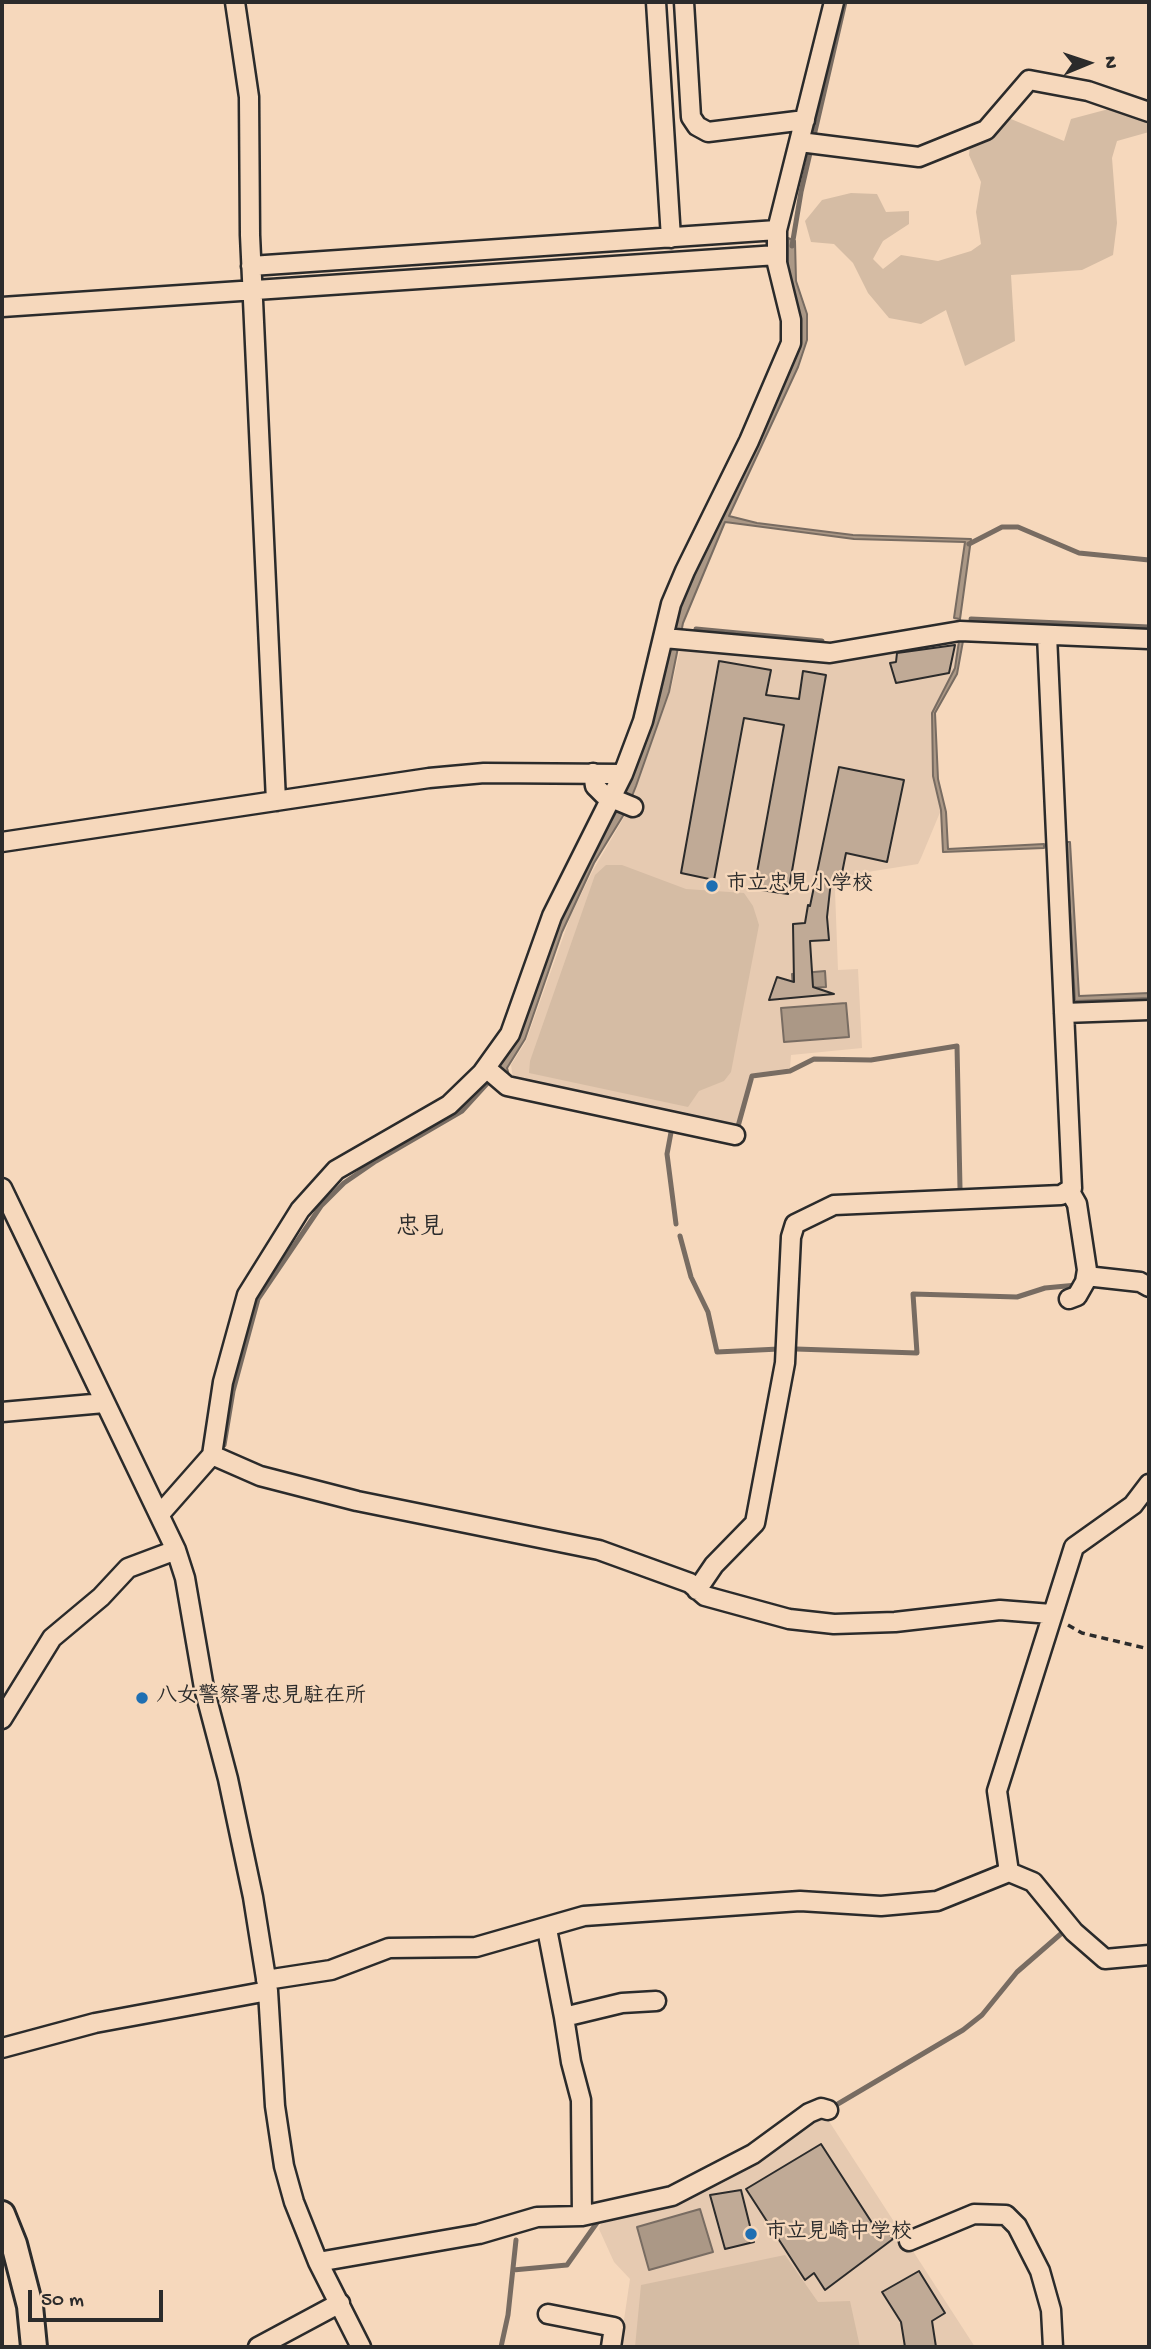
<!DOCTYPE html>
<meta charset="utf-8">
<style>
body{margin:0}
#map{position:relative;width:1151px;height:2349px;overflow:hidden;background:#f6d8bc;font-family:"Gochi Hand",sans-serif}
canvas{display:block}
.frame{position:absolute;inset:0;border:4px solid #2b2b2b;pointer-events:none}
.north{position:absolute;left:1053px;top:28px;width:70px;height:70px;-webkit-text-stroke:5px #f6d8bc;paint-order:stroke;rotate:88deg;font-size:19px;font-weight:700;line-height:28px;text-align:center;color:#2b2b2b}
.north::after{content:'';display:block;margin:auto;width:24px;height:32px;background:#2b2b2b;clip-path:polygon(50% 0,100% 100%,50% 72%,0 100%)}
.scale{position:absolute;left:28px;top:2290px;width:135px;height:32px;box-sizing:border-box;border:4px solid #2b2b2b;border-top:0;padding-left:9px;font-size:21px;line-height:24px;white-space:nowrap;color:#2b2b2b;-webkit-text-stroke:5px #f6d8bc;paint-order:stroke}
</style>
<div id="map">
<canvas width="1151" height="2349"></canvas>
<div class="frame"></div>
<div class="north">N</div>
<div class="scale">50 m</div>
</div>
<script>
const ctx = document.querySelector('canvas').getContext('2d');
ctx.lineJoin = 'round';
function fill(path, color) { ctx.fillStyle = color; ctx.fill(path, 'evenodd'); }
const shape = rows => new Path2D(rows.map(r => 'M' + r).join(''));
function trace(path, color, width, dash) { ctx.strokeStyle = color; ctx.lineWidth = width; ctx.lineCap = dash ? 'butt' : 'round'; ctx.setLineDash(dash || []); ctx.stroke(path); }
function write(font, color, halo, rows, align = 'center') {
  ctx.font = font + ' "Gochi Hand","Klee One",sans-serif'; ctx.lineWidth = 5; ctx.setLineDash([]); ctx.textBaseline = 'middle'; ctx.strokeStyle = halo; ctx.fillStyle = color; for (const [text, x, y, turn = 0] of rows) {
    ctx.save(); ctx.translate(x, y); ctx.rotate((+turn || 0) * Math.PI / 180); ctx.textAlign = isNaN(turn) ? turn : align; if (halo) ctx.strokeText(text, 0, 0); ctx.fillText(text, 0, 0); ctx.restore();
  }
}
const built = shape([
 [958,641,955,668,932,711,933,776,941,810,921,858,918,864,855,874,844,880,835,891,838,970,858,969,862,1048,791,1055,790,1068,751,1074,736,1126,513,1079,511,1065,526,1041,571,915,592,872,627,812,671,689,680,650,831,663],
 [825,2115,975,2347,620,2347,630,2279,614,2262,599,2229,601,2224,682,2201,725,2182]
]);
const green = shape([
 [1120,106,1149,120,1149,132,1117,141,1112,158,1117,223,1113,255,1082,270,1011,275,1015,341,965,366,946,310,921,324,889,318,868,293,853,263,834,244,811,242,805,221,822,200,851,193,877,194,886,212,909,211,909,224,883,241,873,259,883,269,901,255,938,261,971,251,981,244,976,212,981,182,969,155,972,128,990,118,1011,119,1064,141,1071,119],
 [606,865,622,865,686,889,744,893,753,906,759,925,731,1072,724,1081,699,1091,688,1107,529,1073,530,1061,595,875],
 [785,2255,818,2302,850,2301,860,2347,635,2347,641,2285]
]);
const water = shape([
 [788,238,795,241,796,281,807,314,807,340,798,367,729,516,757,523,853,535,971,539,960,619,954,618,965,542,854,539,725,522,683,623,669,692,636,786,626,811,594,863,562,932,525,1039,507,1068,510,1079,493,1070,520,1033,569,897,619,807,683,597,797,350,800,316,788,272,788,238],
 [959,641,963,641,957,674,935,713,938,779,946,812,948,849,1044,844,1044,848,943,852,941,810,933,776,932,713,955,668,959,641],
 [1066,842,1070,842,1079,996,1149,993,1149,998,1075,1001,1066,842],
 [825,971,826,987,793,989,792,974,825,971],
 [846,1003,849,1037,784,1042,781,1008,846,1003],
 [700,2209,713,2252,649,2270,637,2227,700,2209]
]);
const stream = shape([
 [792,246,801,192,845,2],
 [969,544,1002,527,1018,527,1079,553,1149,560],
 [971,619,1149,627],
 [696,629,822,641],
 [672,1127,667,1154,676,1224],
 [737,1130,752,1076,790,1071,814,1059,871,1060,957,1046,960,1188],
 [680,1236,691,1277,708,1312,717,1352,779,1349],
 [796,1349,917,1353,913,1294,1017,1297,1045,1288,1077,1285],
 [224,1445,233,1391,258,1299,321,1206,344,1183,376,1161,462,1111,493,1077],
 [831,2108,963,2030,982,2015,1017,1972,1063,1932],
 [513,2270,567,2265,601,2217],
 [501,2347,508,2315,516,2240]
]);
const building = shape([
 [955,645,949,673,896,683,890,663,896,662,897,653,955,645],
 [719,661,771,670,766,695,799,699,803,671,826,675,788,894,754,889,784,725,744,718,714,880,681,873,719,661],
 [839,767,904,780,887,862,846,853,840,883,831,881,827,917,829,940,810,941,813,987,834,994,769,1000,777,977,794,982,793,924,805,923,808,905,810,906,839,767],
 [821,2144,876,2229,882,2225,893,2239,825,2290,814,2273,805,2280,746,2189,821,2144],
 [741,2190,754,2242,725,2249,710,2195,741,2190],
 [919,2271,945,2313,932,2321,936,2347,905,2347,901,2322,882,2292,919,2271]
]);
const path = shape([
 [1068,1625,1082,1633,1149,1649]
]);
const minor = shape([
 [235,2,249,97,250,235,276,801],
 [656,2,671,238],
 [684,2,691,117,697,126,708,132,805,120],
 [800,142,919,157,986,130,1029,80,1088,91,1149,112],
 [251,266,777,230],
 [2,307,777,255],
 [664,638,830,653,960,631,1149,639],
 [593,773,595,786,604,795,633,807],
 [2,842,429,778,484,773,623,774],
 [1064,1013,1149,1010],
 [486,1068,507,1086,735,1135],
 [2,1188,176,1550,185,1578,204,1688,228,1779,253,1897,268,1991,275,2106,284,2166,294,2202,318,2262,361,2347],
 [1069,1190,1077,1204,1087,1270,1085,1282,1077,1296,1069,1299],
 [1086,1276,1140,1282,1149,1287],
 [2,1412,104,1403],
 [212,1455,260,1476,357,1501,599,1550,690,1583,705,1596,789,1619,834,1624,895,1622,1000,1610,1051,1614],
 [160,1514,212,1455,223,1382,247,1295,300,1210,336,1170,449,1105,482,1073,510,1034,552,916,623,774,643,721,671,604,685,571,749,441,791,343,791,320,777,263,777,230,834,2],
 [697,1590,714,1565,755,1523,785,1363,791,1237,795,1224,834,1205,1061,1195,1072,1188,1047,635],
 [2,1719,52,1638,101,1597,128,1568,176,1550],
 [1009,1872,997,1791,1074,1547,1133,1505,1149,1484],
 [547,1929,564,2017,622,2003,656,2001],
 [266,1980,331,1970,389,1948,476,1947,584,1916,800,1901,881,1906,937,1901,1009,1872,1033,1882,1074,1932,1105,1959,1149,1955],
 [564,2017,571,2062,581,2100,582,2216],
 [2,2048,95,2023,268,1991],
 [909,2241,974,2214,1006,2215,1017,2226,1040,2271,1051,2310,1053,2347],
 [318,2262,479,2234,537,2217,582,2216,672,2196,753,2154,809,2113,821,2108,828,2110],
 [548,2314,614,2327,611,2347],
 [258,2347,340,2303]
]);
const highway = shape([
 [2,2214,14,2244,30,2306,34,2347]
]);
const markers = [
 [712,886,7,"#1f6fb2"],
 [142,1698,7,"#1f6fb2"],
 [751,2234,7,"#1f6fb2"]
];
const poiNames = [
 ["市立忠見小学校",726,886],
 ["八女警察署忠見駐在所",156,1698],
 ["市立見崎中学校",765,2234]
];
const quarterNames = [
 ["忠見",420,1229]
];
fill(built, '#e6cab1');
fill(green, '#d5bca4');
fill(water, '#ab9886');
trace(water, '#786c62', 2);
trace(stream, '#786c62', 5);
fill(building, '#c0aa96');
trace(building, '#2b2b2b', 2);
trace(minor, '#2b2b2b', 23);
trace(highway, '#2b2b2b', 30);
trace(path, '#2b2b2b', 3.5, [7, 5]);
trace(minor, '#f6d8bc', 18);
trace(highway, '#f6d8bc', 24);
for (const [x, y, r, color] of markers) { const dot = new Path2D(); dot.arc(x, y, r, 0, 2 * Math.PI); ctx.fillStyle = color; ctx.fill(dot); trace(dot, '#f6d8bc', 2.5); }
write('bold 21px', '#2b2b2b', '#f6d8bc', poiNames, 'left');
write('bold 24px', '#2b2b2b', '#f6d8bc', quarterNames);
</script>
